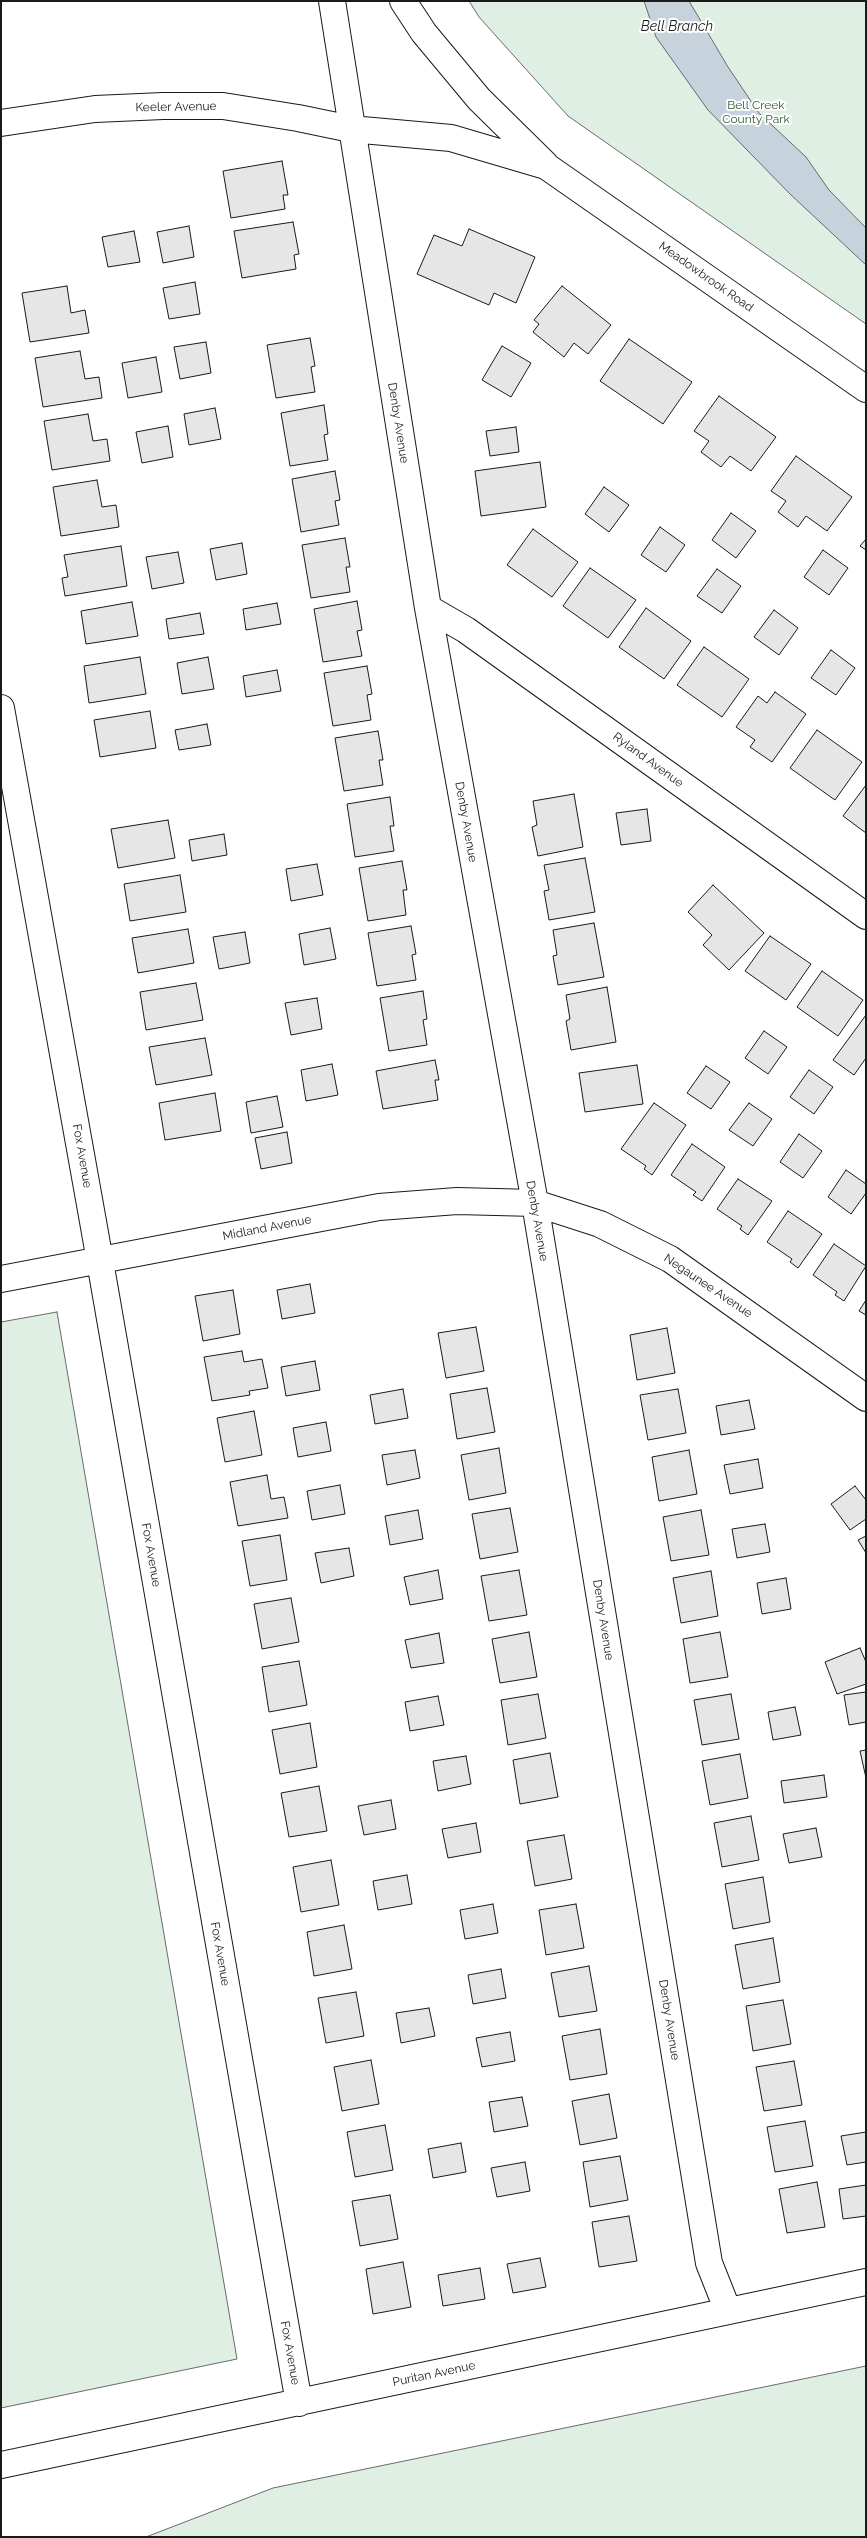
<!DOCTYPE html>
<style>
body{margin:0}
#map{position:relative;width:867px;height:2538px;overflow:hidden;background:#fff;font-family:Raleway,sans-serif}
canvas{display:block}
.frame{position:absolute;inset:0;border:2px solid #1a1a1a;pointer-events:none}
</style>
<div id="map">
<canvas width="867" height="2538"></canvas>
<div class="frame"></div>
</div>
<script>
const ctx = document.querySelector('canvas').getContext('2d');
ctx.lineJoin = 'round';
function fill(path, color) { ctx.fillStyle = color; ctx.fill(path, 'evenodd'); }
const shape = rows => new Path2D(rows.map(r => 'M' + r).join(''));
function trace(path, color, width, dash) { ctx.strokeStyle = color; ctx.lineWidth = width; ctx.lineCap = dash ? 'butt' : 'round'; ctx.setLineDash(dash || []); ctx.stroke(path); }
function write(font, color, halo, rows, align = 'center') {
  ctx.font = font + ' Raleway,sans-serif'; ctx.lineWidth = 4; ctx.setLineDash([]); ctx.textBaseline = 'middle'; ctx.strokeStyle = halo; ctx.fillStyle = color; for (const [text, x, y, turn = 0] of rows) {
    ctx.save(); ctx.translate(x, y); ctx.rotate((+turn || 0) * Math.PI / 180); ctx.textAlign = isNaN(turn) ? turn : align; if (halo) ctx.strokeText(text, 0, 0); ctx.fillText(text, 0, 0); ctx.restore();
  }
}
const green = shape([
 [469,1,866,1,866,324,568,116,479,17,469,1],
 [57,1312,237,2359,1,2408,1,1322,57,1312],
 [866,2366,866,2537,146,2537,273,2488,866,2366]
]);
const water = shape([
 [644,1,689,1,728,67,759,113,806,157,829,190,866,228,866,265,790,194,708,110,656,37,644,1]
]);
const building = shape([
 [282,161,288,195,283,195,285,209,231,218,223,171,282,161],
 [293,222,299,254,294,255,296,269,242,278,234,231,293,222],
 [189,226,194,257,163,263,157,232,189,226],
 [469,229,535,257,516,303,494,293,489,305,417,274,434,235,462,246,469,229],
 [134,231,140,262,108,267,102,237,134,231],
 [195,282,200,314,169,319,163,288,195,282],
 [67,286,71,313,85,310,89,333,30,342,22,293,67,286],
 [562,286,611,325,588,354,574,343,564,357,533,332,539,324,534,320,562,286],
 [310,338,315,366,311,367,315,392,276,398,267,345,310,338],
 [629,339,692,382,663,424,600,381,629,339],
 [206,342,211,373,180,379,174,347,206,342],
 [502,346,531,363,511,397,482,380,502,346],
 [80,351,85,379,99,377,102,398,43,407,35,358,80,351],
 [156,357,162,392,128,398,122,363,156,357],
 [719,396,776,437,751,471,730,456,721,467,701,452,709,441,694,431,719,396],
 [324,405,328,434,324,435,328,460,290,466,281,413,324,405],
 [215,408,221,439,189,445,184,414,215,408],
 [88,414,93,441,107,439,110,461,52,470,44,421,88,414],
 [168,426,173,457,142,463,136,432,168,426],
 [516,427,519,452,490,456,486,431,516,427],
 [796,456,852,497,827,531,806,516,798,527,778,512,786,501,771,491,796,456],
 [540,462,546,507,481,516,475,471,540,462],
 [335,471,340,500,335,501,339,525,301,532,292,479,335,471],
 [97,480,102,507,116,505,119,527,61,536,53,487,97,480],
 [604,487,629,505,609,532,585,514,604,487],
 [731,513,756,531,736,558,712,540,731,513],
 [660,527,685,545,666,572,641,555,660,527],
 [533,529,578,562,552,597,507,565,533,529],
 [345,538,350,567,346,567,350,592,311,598,302,545,345,538],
 [866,539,866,550,860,546,866,539],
 [242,543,247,574,216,580,210,549,242,543],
 [121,546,127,586,65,596,62,578,68,577,64,555,121,546],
 [823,550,848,568,829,595,804,577,823,550],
 [178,552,184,583,152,589,146,557,178,552],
 [590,568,636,600,608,638,563,606,590,568],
 [717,569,741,586,722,613,697,596,717,569],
 [357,601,362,630,357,631,362,656,323,662,314,609,357,601],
 [132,602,138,636,86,644,81,611,132,602],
 [277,603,281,624,246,630,243,609,277,603],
 [646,608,691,641,664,679,619,647,646,608],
 [774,610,798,628,779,655,754,637,774,610],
 [200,613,204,634,169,639,166,619,200,613],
 [704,647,749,679,722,717,677,685,704,647],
 [831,650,855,668,836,695,811,678,831,650],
 [140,657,146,694,89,703,84,666,140,657],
 [208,657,214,689,182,694,177,663,208,657],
 [367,666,372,694,367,695,371,720,333,726,324,673,367,666],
 [277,670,281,691,246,697,243,676,277,670],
 [775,692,806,714,772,762,750,747,755,740,736,727,758,696,767,703,775,692],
 [150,711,156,748,100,757,94,720,150,711],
 [207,724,211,745,179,750,175,730,207,724],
 [817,730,862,762,835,800,790,768,817,730],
 [378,731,383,760,379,760,383,785,344,791,335,738,378,731],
 [866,785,866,833,843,816,866,785],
 [574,794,583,847,538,856,532,827,537,825,533,801,574,794],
 [390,797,394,826,390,826,394,851,355,857,347,804,390,797],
 [647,809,651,841,621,845,616,813,647,809],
 [168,820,175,858,118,868,111,829,168,820],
 [224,834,227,855,192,861,189,840,224,834],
 [585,858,595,912,549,920,544,891,549,890,544,865,585,858],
 [402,861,407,890,403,890,406,915,368,921,359,868,402,861],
 [317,864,323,895,291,901,286,869,317,864],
 [180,875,186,912,130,921,124,884,180,875],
 [713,885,764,933,729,970,703,945,712,935,688,912,713,885],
 [594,923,604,977,558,985,553,956,557,955,553,930,594,923],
 [411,926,416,954,412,955,416,980,377,986,368,933,411,926],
 [330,928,336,959,304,965,299,934,330,928],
 [188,929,194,963,138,973,132,938,188,929],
 [245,932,250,963,219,969,213,937,245,932],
 [770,936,811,964,786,1000,745,971,770,936],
 [822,971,863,1000,838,1036,797,1007,822,971],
 [196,983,203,1020,146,1030,140,992,196,983],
 [607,987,616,1042,571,1050,566,1021,570,1019,566,995,607,987],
 [423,991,427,1019,423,1020,427,1045,389,1051,380,998,423,991],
 [317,998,322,1029,291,1035,285,1003,317,998],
 [866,1015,866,1058,854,1075,833,1060,866,1015],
 [764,1031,787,1047,768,1074,745,1058,764,1031],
 [205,1038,212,1075,156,1085,149,1047,205,1038],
 [435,1060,439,1080,435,1080,438,1100,383,1109,376,1071,435,1060],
 [332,1064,338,1095,306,1101,301,1070,332,1064],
 [637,1065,643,1104,585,1112,579,1073,637,1065],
 [706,1066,730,1082,711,1109,687,1093,706,1066],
 [809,1070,833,1087,814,1114,790,1097,809,1070],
 [215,1093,221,1131,165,1140,159,1103,215,1093],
 [277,1096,283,1127,251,1133,246,1102,277,1096],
 [654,1103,686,1125,652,1175,644,1169,646,1166,621,1149,654,1103],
 [749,1103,772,1119,753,1146,729,1130,749,1103],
 [287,1132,292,1163,261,1169,255,1138,287,1132],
 [799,1134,822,1151,803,1178,780,1162,799,1134],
 [692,1144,725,1167,702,1201,693,1195,696,1192,671,1175,692,1144],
 [846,1170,866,1184,866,1193,851,1214,828,1197,846,1170],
 [738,1179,772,1201,748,1235,740,1229,742,1226,717,1209,738,1179],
 [788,1211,822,1234,798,1268,790,1262,792,1259,767,1242,788,1211],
 [834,1244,866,1266,844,1301,835,1295,837,1292,813,1275,834,1244],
 [310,1284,315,1313,282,1319,277,1290,310,1284],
 [233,1290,240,1334,203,1341,195,1296,233,1290],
 [866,1300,866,1315,859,1311,866,1300],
 [476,1327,484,1371,446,1378,438,1333,476,1327],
 [667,1328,675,1373,637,1380,630,1335,667,1328],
 [242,1351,244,1362,262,1359,268,1388,249,1391,250,1395,212,1401,204,1357,242,1351],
 [315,1361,320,1390,286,1396,281,1367,315,1361],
 [487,1388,495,1432,457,1439,450,1394,487,1388],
 [403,1389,408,1418,375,1424,370,1395,403,1389],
 [678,1389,686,1433,648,1440,640,1395,678,1389],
 [749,1400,755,1429,721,1435,716,1406,749,1400],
 [254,1411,262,1455,225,1462,217,1418,254,1411],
 [326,1422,331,1451,298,1457,293,1428,326,1422],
 [499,1448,506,1493,469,1500,461,1455,499,1448],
 [415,1450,420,1478,387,1485,382,1455,415,1450],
 [689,1450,697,1494,659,1501,652,1457,689,1450],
 [758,1459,763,1488,730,1494,724,1465,758,1459],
 [267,1475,271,1499,284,1497,288,1518,238,1526,230,1482,267,1475],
 [340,1485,345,1514,312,1520,307,1491,340,1485],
 [855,1486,866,1500,866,1519,850,1530,831,1504,855,1486],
 [510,1508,518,1552,480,1559,472,1514,510,1508],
 [418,1510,423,1539,390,1545,385,1516,418,1510],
 [701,1510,709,1555,671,1561,663,1517,701,1510],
 [765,1524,770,1552,737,1558,732,1529,765,1524],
 [280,1535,287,1580,250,1586,242,1541,280,1535],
 [866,1536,866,1553,858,1540,866,1536],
 [349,1548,354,1576,321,1583,315,1553,349,1548],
 [438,1570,443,1599,410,1605,404,1577,438,1570],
 [519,1570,527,1615,489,1621,481,1576,519,1570],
 [711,1571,718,1616,681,1623,673,1578,711,1571],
 [786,1578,791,1609,762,1614,757,1583,786,1578],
 [291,1598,299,1642,262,1649,254,1604,291,1598],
 [529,1632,537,1677,500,1683,492,1639,529,1632],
 [720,1632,728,1677,690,1683,683,1639,720,1632],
 [439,1633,444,1663,411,1668,405,1640,439,1633],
 [860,1648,866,1662,866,1684,837,1694,825,1662,860,1648],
 [299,1661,307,1705,269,1712,262,1667,299,1661],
 [866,1692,866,1722,849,1725,844,1695,866,1692],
 [538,1694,546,1738,508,1745,501,1700,538,1694],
 [731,1694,739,1739,702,1745,694,1700,731,1694],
 [438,1696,444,1725,410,1731,405,1702,438,1696],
 [795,1707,801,1735,773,1740,768,1712,795,1707],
 [310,1723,317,1767,280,1774,272,1730,310,1723],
 [866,1750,866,1778,860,1751,866,1750],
 [550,1753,558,1797,520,1804,513,1760,550,1753],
 [740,1754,748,1798,710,1805,702,1761,740,1754],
 [466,1756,471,1784,438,1791,433,1761,466,1756],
 [824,1775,827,1797,784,1803,781,1781,824,1775],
 [319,1786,327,1831,289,1837,281,1793,319,1786],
 [391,1800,396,1829,364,1835,358,1806,391,1800],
 [751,1816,759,1860,722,1867,714,1823,751,1816],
 [476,1823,481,1852,448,1858,442,1829,476,1823],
 [816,1828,822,1857,789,1863,783,1834,816,1828],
 [564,1835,572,1879,535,1886,527,1841,564,1835],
 [331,1860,339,1905,301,1912,293,1867,331,1860],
 [407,1875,412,1904,378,1910,373,1881,407,1875],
 [763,1877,770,1922,733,1929,725,1884,763,1877],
 [493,1904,498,1933,465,1939,460,1910,493,1904],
 [576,1904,584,1948,546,1955,539,1910,576,1904],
 [344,1925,352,1969,314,1976,307,1932,344,1925],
 [773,1938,780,1982,743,1989,735,1945,773,1938],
 [589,1966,597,2011,559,2017,551,1973,589,1966],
 [501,1969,506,1998,473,2004,468,1975,501,1969],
 [356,1992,364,2036,326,2043,318,1998,356,1992],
 [783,2000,791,2044,753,2051,746,2006,783,2000],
 [429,2008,435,2036,401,2043,396,2013,429,2008],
 [600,2029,607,2074,570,2080,562,2036,600,2029],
 [510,2032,515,2061,482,2067,476,2038,510,2032],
 [371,2060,379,2104,342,2111,334,2067,371,2060],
 [794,2061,802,2105,764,2111,756,2067,794,2061],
 [609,2094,617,2138,580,2145,572,2101,609,2094],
 [522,2097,528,2126,494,2132,489,2102,522,2097],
 [805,2121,813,2166,775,2172,767,2127,805,2121],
 [385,2125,393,2170,355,2177,347,2132,385,2125],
 [866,2132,866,2162,847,2165,841,2136,866,2132],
 [461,2143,466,2172,433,2178,428,2149,461,2143],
 [620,2156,628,2200,590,2207,583,2162,620,2156],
 [525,2162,530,2191,497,2197,491,2168,525,2162],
 [817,2182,825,2227,787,2233,779,2189,817,2182],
 [866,2185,866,2216,843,2219,839,2189,866,2185],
 [390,2195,398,2239,360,2246,352,2201,390,2195],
 [629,2216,637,2261,599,2267,592,2222,629,2216],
 [540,2258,546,2287,513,2293,507,2264,540,2258],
 [403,2262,411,2307,373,2314,366,2269,403,2262],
 [480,2268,485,2299,443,2306,438,2275,480,2268]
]);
const street = shape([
 [332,1,428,608,535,1203,709,2263,728,2311],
 [403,1,424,33,479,99,545,164],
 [1,123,95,109,163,106,223,106,298,118,351,129,451,138,546,166,866,389],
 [428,608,466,630,866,916],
 [1,708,94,1227,299,2403],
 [1,1279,379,1207,457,1201,535,1203,600,1224,670,1259,866,1398],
 [1,2465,866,2282]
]);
const parkNames = [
 ["Bell Creek",756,105],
 ["County Park",756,119]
];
const streetNames = [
 ["Keeler Avenue",176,107,-1],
 ["Meadowbrook Road",706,277,35],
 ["Denby Avenue",398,423,81],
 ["Ryland Avenue",648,760,36],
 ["Denby Avenue",466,822,80],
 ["Fox Avenue",82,1156,80],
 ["Denby Avenue",537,1221,80],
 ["Midland Avenue",267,1228,-11],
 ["Negaunee Avenue",708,1286,34],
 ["Fox Avenue",151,1555,80],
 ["Denby Avenue",603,1620,81],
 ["Fox Avenue",220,1954,80],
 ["Denby Avenue",669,2020,81],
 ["Fox Avenue",290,2353,80],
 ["Puritan Avenue",434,2374,-12]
];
const waterNames = [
 ["Bell Branch",677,27]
];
fill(green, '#e0efe3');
trace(green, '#6a6a6a', 1);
fill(water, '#c6d2dc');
trace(water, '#6a6a6a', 1);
fill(building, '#e6e6e6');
trace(building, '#1a1a1a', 1);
trace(street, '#1a1a1a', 28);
trace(street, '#fff', 26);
write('12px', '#2b5a34', '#fff', parkNames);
write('12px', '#1a1a1a', '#fff', streetNames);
write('italic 14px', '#1a1a1a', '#fff', waterNames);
</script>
